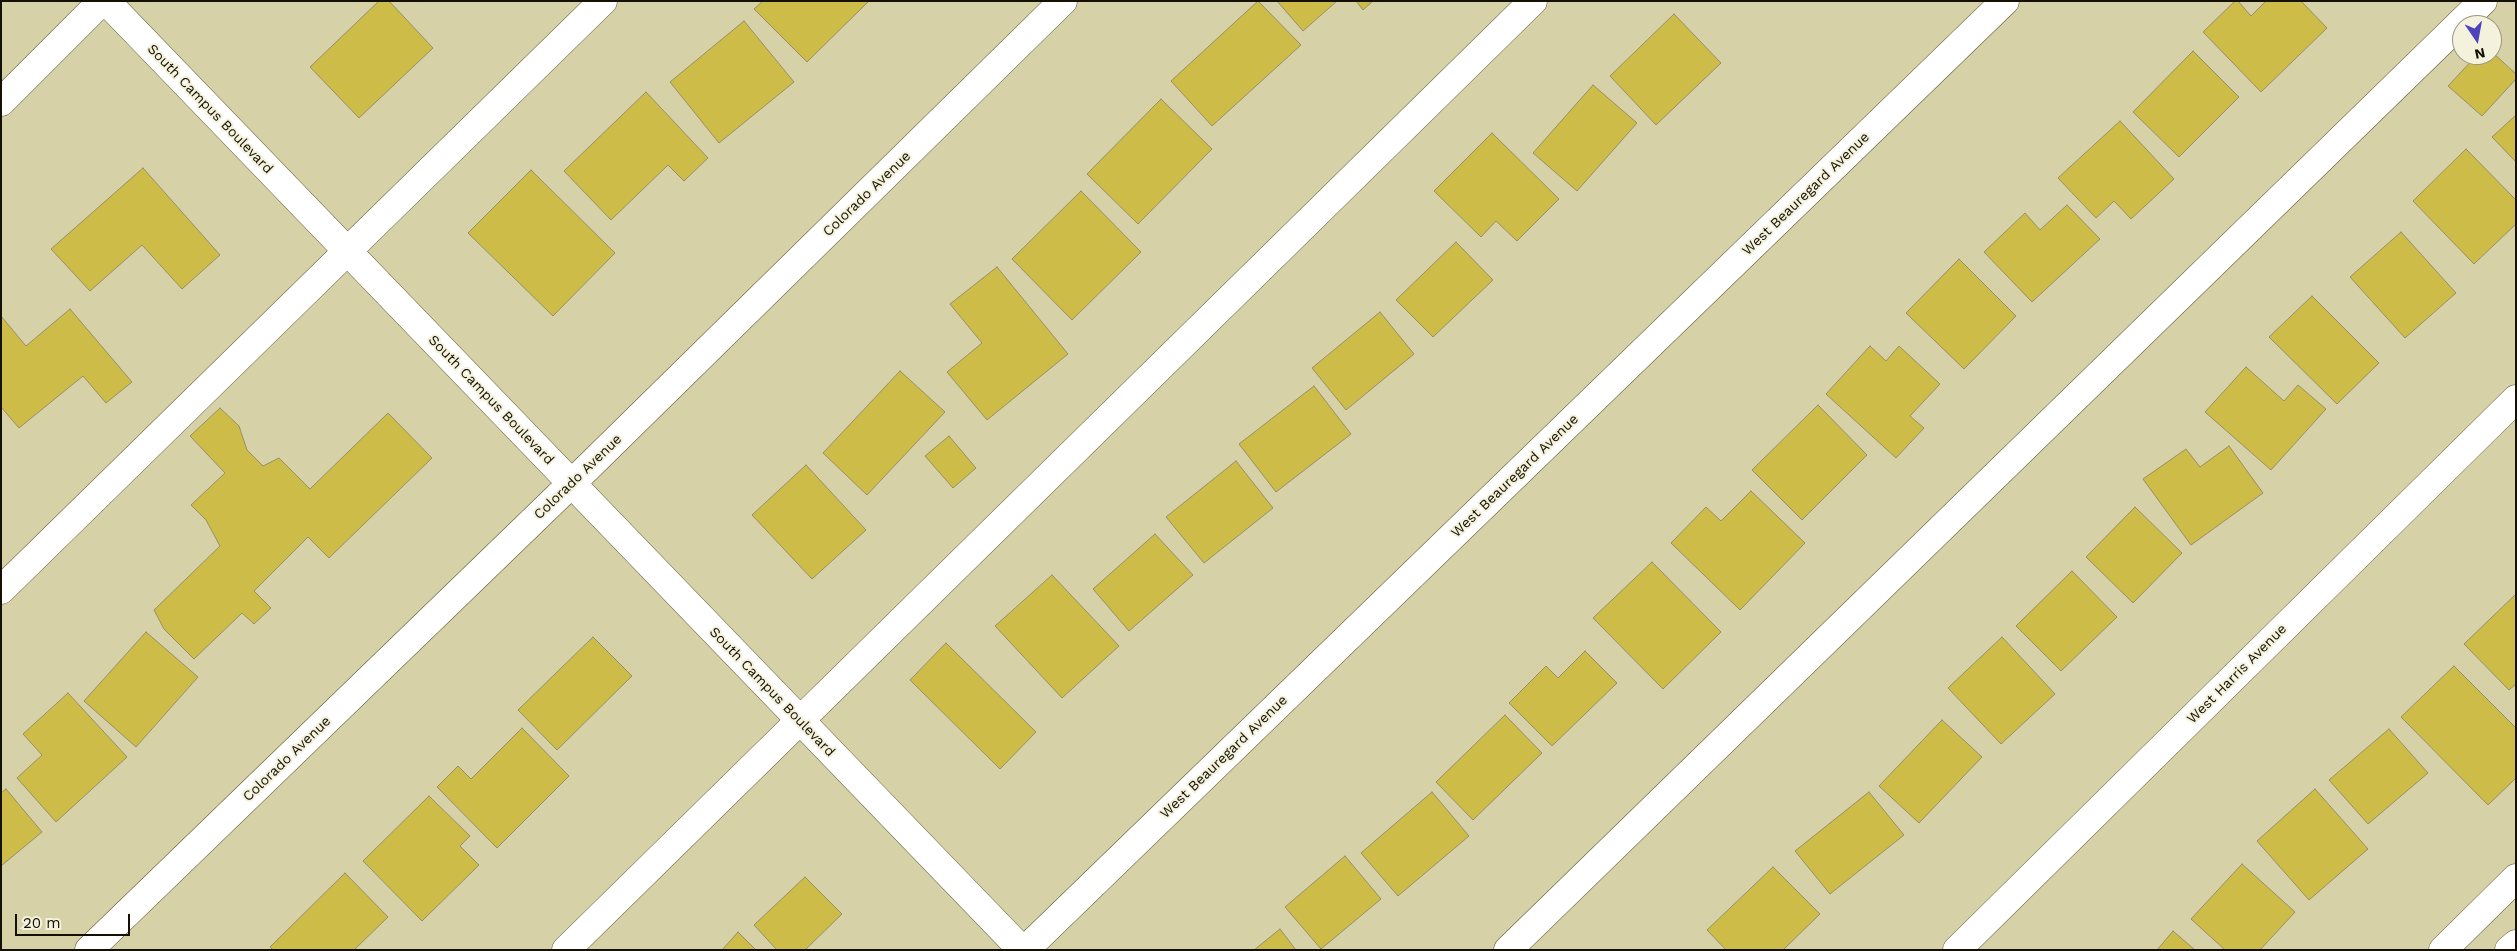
<!DOCTYPE html>
<style>
body{margin:0}
#map{position:relative;width:2517px;height:951px;overflow:hidden;background:#d7d1a7;font-family:"Work Sans",sans-serif}
canvas{display:block}
.frame{position:absolute;inset:0;border:2px solid #141103;pointer-events:none}
.north{position:absolute;left:2452px;top:15px;width:50px;height:50px;box-sizing:border-box;background:#f4f1dc;border:1px solid #9a9785;border-radius:50%;rotate:168deg;font-size:14px;font-weight:700;line-height:20px;text-align:center;color:#141103}
.north::after{content:'';display:block;margin:auto;width:18px;height:22px;background:#4d43ba;clip-path:polygon(50% 0,100% 100%,50% 72%,0 100%)}
.scale{position:absolute;left:15px;top:914px;width:115px;height:22px;box-sizing:border-box;border:2px solid #141103;border-top:0;padding-left:6px;font-size:15px;line-height:18px;white-space:nowrap;color:#141103;-webkit-text-stroke:4px #f4f1dc;paint-order:stroke}
</style>
<div id="map">
<canvas width="2517" height="951"></canvas>
<div class="frame"></div>
<div class="north">N</div>
<div class="scale">20 m</div>
</div>
<script>
const ctx = document.querySelector('canvas').getContext('2d');
ctx.lineJoin = 'round';
function fill(path, color) { ctx.fillStyle = color; ctx.fill(path, 'evenodd'); }
const shape = rows => new Path2D(rows.map(r => 'M' + r).join(''));
function trace(path, color, width, dash) { ctx.strokeStyle = color; ctx.lineWidth = width; ctx.lineCap = dash ? 'butt' : 'round'; ctx.setLineDash(dash || []); ctx.stroke(path); }
function write(font, color, halo, rows, align = 'center') {
  ctx.font = font + ' "Work Sans",sans-serif'; ctx.lineWidth = 4; ctx.setLineDash([]); ctx.textBaseline = 'middle'; ctx.strokeStyle = halo; ctx.fillStyle = color; for (const [text, x, y, turn = 0] of rows) {
    ctx.save(); ctx.translate(x, y); ctx.rotate((+turn || 0) * Math.PI / 180); ctx.textAlign = isNaN(turn) ? turn : align; if (halo) ctx.strokeText(text, 0, 0); ctx.fillText(text, 0, 0); ctx.restore();
  }
}
const building = shape([
 [379,1,389,1,433,48,359,118,310,67,379,1],
 [763,1,869,1,807,62,754,9,763,1],
 [1258,1,1301,45,1212,126,1171,81,1258,1],
 [1277,1,1337,1,1303,31,1277,1],
 [1356,1,1373,1,1363,10,1356,1],
 [2235,1,2238,1,2251,16,2266,1,2301,1,2327,28,2261,92,2203,32,2235,1],
 [1674,14,1721,63,1656,125,1610,76,1674,14],
 [744,21,794,82,719,143,670,82,744,21],
 [2193,51,2239,97,2179,157,2133,112,2193,51],
 [2492,52,2516,74,2516,79,2482,116,2448,86,2477,55,2492,55,2492,52],
 [1593,85,1637,123,1577,191,1533,153,1593,85],
 [646,92,708,158,684,181,668,165,611,220,564,171,646,92],
 [1161,99,1212,149,1138,224,1087,174,1161,99],
 [2516,115,2516,162,2492,137,2516,115],
 [2120,121,2174,179,2131,219,2114,201,2096,218,2058,178,2120,121],
 [1492,133,1559,199,1517,241,1496,221,1481,237,1434,191,1492,133],
 [2466,149,2516,200,2516,224,2474,264,2413,201,2466,149],
 [143,168,220,255,182,289,142,245,90,291,51,249,143,168],
 [531,170,615,253,553,316,468,233,531,170],
 [1081,191,1141,252,1072,320,1012,259,1081,191],
 [2067,205,2100,239,2032,302,1984,252,2025,213,2040,230,2067,205],
 [2401,232,2456,293,2405,338,2350,277,2401,232],
 [1456,242,1493,280,1433,337,1396,300,1456,242],
 [1959,259,2016,316,1964,369,1906,313,1959,259],
 [997,267,1068,354,987,420,947,372,982,343,950,304,997,267],
 [2312,296,2379,363,2337,404,2269,337,2312,296],
 [70,309,132,382,106,403,83,376,19,428,1,407,1,316,26,346,70,309],
 [1380,312,1414,354,1346,410,1312,368,1380,312],
 [1870,346,1886,361,1899,346,1940,384,1910,416,1924,428,1896,458,1826,394,1870,346],
 [2246,367,2284,401,2298,385,2326,409,2271,470,2205,412,2246,367],
 [900,371,945,412,867,495,823,453,900,371],
 [1314,386,1351,434,1276,492,1239,444,1314,386],
 [1818,405,1867,455,1802,520,1752,470,1818,405],
 [220,408,239,426,247,450,263,466,279,458,310,489,388,413,432,458,329,558,308,537,254,591,271,608,254,624,242,613,194,659,164,629,154,610,220,546,206,520,191,505,225,473,190,436,220,408],
 [949,436,976,468,953,488,925,456,949,436],
 [2229,446,2263,493,2191,545,2143,479,2186,449,2200,467,2229,446],
 [1236,461,1273,508,1204,563,1166,517,1236,461],
 [806,465,866,530,812,579,752,515,806,465],
 [1751,491,1805,543,1740,610,1671,543,1706,507,1721,521,1751,491],
 [2135,507,2182,553,2133,603,2086,557,2135,507],
 [1155,534,1193,575,1129,631,1093,589,1155,534],
 [1652,562,1721,632,1663,689,1593,618,1652,562],
 [2072,571,2117,617,2061,671,2016,626,2072,571],
 [1052,575,1119,646,1062,698,995,626,1052,575],
 [2516,594,2516,684,2509,690,2464,644,2516,594],
 [146,632,198,677,136,747,84,701,146,632],
 [593,637,632,676,557,750,518,710,593,637],
 [2002,637,2055,694,2001,744,1948,688,2002,637],
 [946,643,1036,732,1000,769,910,680,946,643],
 [1585,651,1617,683,1552,746,1509,703,1546,666,1558,678,1585,651],
 [2454,666,2516,728,2516,778,2488,805,2401,717,2454,666],
 [68,693,127,757,56,822,17,778,42,755,23,734,68,693],
 [1505,715,1542,753,1473,820,1436,782,1505,715],
 [1942,720,1982,757,1919,823,1879,786,1942,720],
 [522,728,569,776,497,848,437,787,458,766,471,779,522,728],
 [2389,729,2428,773,2368,824,2329,780,2389,729],
 [6,789,42,832,1,866,1,793,6,789],
 [2315,789,2368,849,2309,900,2257,841,2315,789],
 [1432,792,1469,836,1398,896,1361,853,1432,792],
 [1869,792,1904,835,1830,894,1795,851,1869,792],
 [429,796,470,836,460,846,479,865,422,921,363,861,429,796],
 [1345,856,1381,899,1321,949,1285,907,1345,856],
 [2242,864,2295,912,2260,950,2225,950,2191,919,2242,864],
 [1773,867,1820,914,1783,950,1726,950,1707,930,1773,867],
 [345,873,388,917,354,950,273,950,270,947,345,873],
 [805,877,842,914,805,950,777,950,754,925,805,877],
 [1280,929,1296,950,1254,950,1280,929],
 [2173,931,2195,950,2157,950,2173,931],
 [738,932,756,950,722,950,738,932]
]);
const minor = shape([
 [106,1,1022,950],
 [1,102,102,1],
 [1,590,603,1],
 [89,950,571,484,1063,1],
 [566,950,1533,1],
 [1025,950,2005,1],
 [1508,950,2483,1],
 [1957,950,2516,399],
 [2443,950,2516,878],
 [2509,950,2516,944]
]);
const streetNames = [
 ["South Campus Boulevard",210,109,46],
 ["Colorado Avenue",867,194,-44],
 ["West Beauregard Avenue",1806,194,-44],
 ["South Campus Boulevard",491,400,46],
 ["West Beauregard Avenue",1515,476,-44],
 ["Colorado Avenue",578,477,-44],
 ["West Harris Avenue",2237,674,-45],
 ["South Campus Boulevard",772,692,46],
 ["West Beauregard Avenue",1224,757,-44],
 ["Colorado Avenue",287,759,-44]
];
fill(building, '#cdbc48');
trace(building, '#958f67', 1);
trace(minor, '#5e5832', 29);
trace(minor, '#fff', 28);
write('14px', '#141103', '#f4f1dc', streetNames);
</script>
